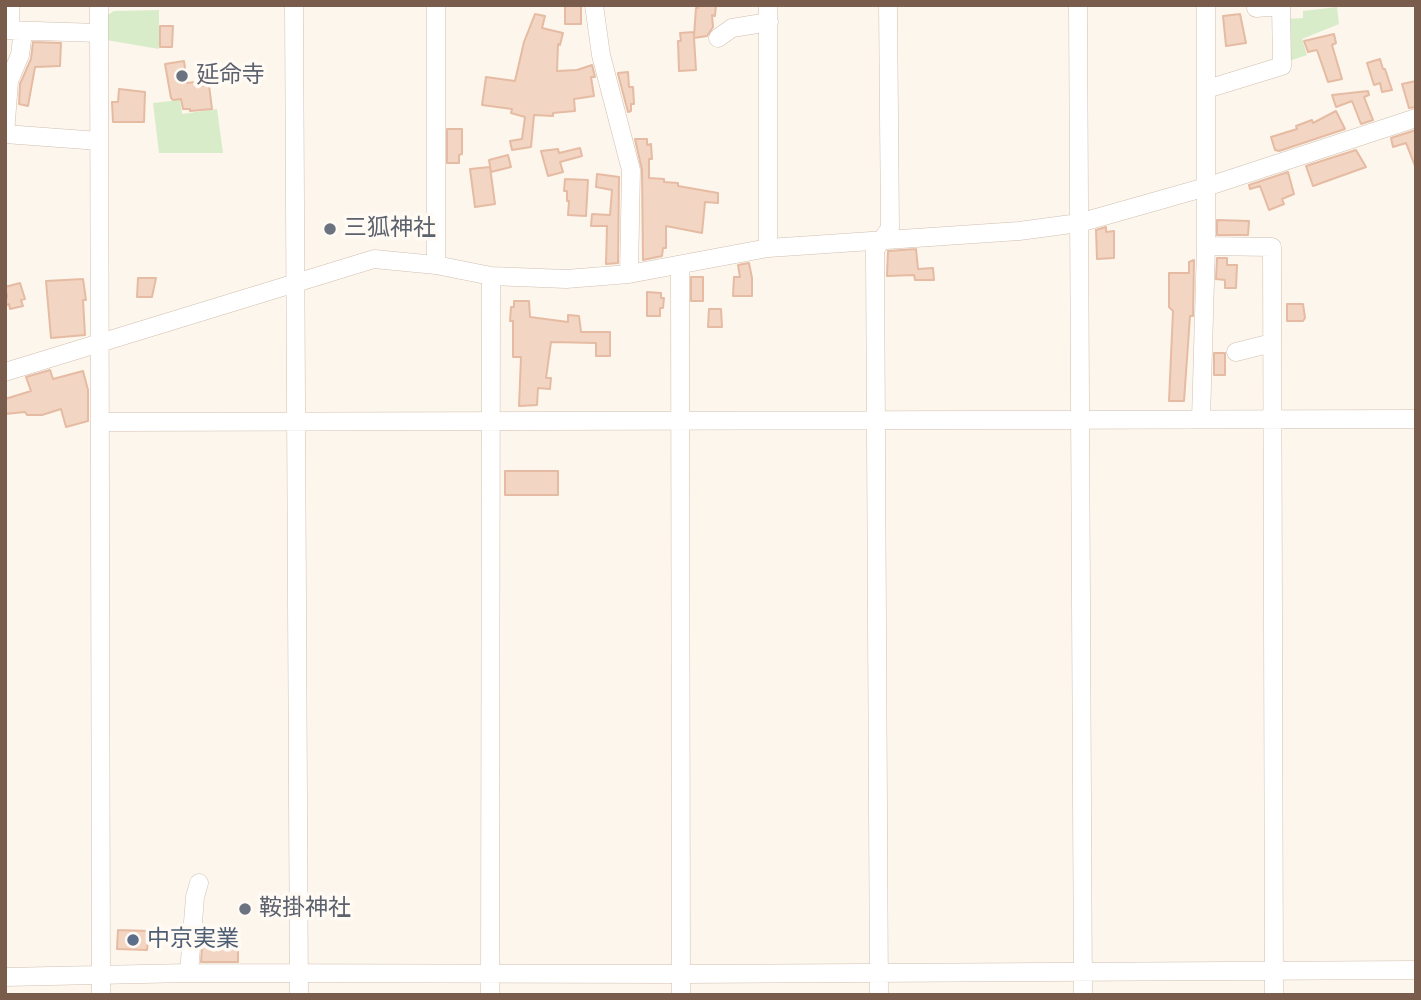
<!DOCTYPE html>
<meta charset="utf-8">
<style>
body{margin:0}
#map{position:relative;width:1421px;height:1000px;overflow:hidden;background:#fdf6ec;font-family:"DM Sans",sans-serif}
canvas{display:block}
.frame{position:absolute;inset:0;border:7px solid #7a5c4d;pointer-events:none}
</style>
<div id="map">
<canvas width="1421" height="1000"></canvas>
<div class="frame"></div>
</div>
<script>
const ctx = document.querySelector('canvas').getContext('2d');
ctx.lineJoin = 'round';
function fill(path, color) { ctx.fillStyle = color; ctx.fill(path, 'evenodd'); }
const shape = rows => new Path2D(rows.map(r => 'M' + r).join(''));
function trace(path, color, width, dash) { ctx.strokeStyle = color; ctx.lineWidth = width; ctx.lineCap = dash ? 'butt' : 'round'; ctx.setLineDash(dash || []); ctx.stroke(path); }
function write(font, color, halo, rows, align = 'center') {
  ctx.font = font + ' "DM Sans","Noto Sans JP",sans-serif'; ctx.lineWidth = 7; ctx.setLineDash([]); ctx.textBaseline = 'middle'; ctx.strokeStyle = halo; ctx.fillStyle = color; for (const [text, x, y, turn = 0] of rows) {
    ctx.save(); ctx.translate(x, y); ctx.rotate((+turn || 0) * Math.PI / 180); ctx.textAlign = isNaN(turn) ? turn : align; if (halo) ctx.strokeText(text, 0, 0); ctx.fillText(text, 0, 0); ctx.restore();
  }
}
const green = shape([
 [1337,7,1339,24,1302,39,1307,55,1289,61,1286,19,1303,18,1303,11],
 [159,10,159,49,106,40,106,16,114,11],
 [180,100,182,114,217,109,223,153,159,153,153,103]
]);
const building = shape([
 [565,5,581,5,581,24,565,24,565,5],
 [698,5,716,5,715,16,712,15,713,27,707,36,694,38,696,70,679,71,678,41,681,41,680,33,694,32,694,36,696,8,698,8,698,5],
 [535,14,545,16,542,28,563,33,560,45,558,44,557,71,577,70,592,65,595,77,591,77,594,96,574,99,575,111,553,113,553,116,534,115,531,147,512,150,510,141,522,139,525,117,511,113,512,109,482,105,486,77,515,81,524,42,535,14],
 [1240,14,1246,43,1226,46,1223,16,1240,14],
 [160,26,173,26,172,47,160,47,160,26],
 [1334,34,1336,43,1332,45,1342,79,1328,82,1317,50,1308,52,1304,41,1334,34],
 [33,42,61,43,60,66,35,67,28,106,19,104,20,84,31,59,33,42],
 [1380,59,1383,69,1385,69,1392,90,1382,92,1380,83,1374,85,1367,63,1380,59],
 [184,61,187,83,203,81,203,86,209,85,212,109,190,111,190,109,183,109,181,99,173,100,171,98,165,64,184,61],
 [628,72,629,87,633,87,634,104,631,104,631,111,628,112,618,74,618,73,628,72],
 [1416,81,1416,107,1409,108,1402,84,1416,81],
 [119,89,145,92,144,122,113,122,112,102,118,102,119,89],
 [1368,91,1369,95,1364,97,1373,120,1361,124,1352,101,1336,107,1332,95,1368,91],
 [1336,111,1345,129,1279,151,1275,150,1271,137,1297,129,1296,126,1312,120,1313,123,1336,111],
 [447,129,462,129,462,154,459,155,459,163,447,163,447,129],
 [1416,130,1416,165,1415,166,1406,143,1393,147,1391,138,1416,130],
 [635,139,647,139,647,145,651,144,652,159,649,159,649,178,664,179,664,182,678,183,678,186,718,193,718,203,705,202,702,233,666,226,666,248,663,248,662,256,643,260,642,170,635,139],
 [580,148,582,156,560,162,563,172,548,176,541,151,558,149,559,153,580,148],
 [1356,150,1366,167,1313,186,1306,166,1356,150],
 [508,155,511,167,491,172,489,160,508,155],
 [490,167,495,204,475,207,470,169,490,167],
 [1288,172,1294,194,1282,199,1284,204,1269,210,1260,186,1250,189,1249,185,1288,172],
 [597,174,619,177,618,263,606,264,607,226,591,226,592,214,610,215,612,190,596,187,597,174],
 [565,179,588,180,586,216,568,215,569,201,567,201,567,191,564,191,565,179],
 [1217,220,1249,221,1248,235,1217,235,1217,220],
 [1106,227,1106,232,1114,231,1114,258,1097,259,1096,230,1106,227],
 [916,249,918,269,933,268,934,280,915,280,914,275,887,276,888,251,916,249],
 [1217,258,1227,258,1227,265,1237,265,1236,288,1225,288,1225,280,1216,279,1217,258],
 [1194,260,1193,316,1190,316,1184,401,1169,401,1173,311,1169,307,1169,273,1189,273,1189,262,1194,260],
 [749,263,752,278,752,296,733,296,734,277,740,277,738,265,749,263],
 [691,277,703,277,703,301,691,301,691,277],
 [138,278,156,278,152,297,137,297,138,278],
 [83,279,86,300,83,300,85,335,51,338,46,281,83,279],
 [20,283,25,299,21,300,23,306,10,309,9,304,5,305,7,296,5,287,20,283],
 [647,292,661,293,661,298,664,298,663,308,660,308,660,316,647,316,647,292],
 [514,301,529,301,530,317,568,322,568,315,579,316,581,332,610,332,610,356,596,356,596,343,551,342,546,378,551,378,550,389,538,388,537,405,519,406,521,357,513,357,513,321,510,321,511,307,514,307,514,301],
 [1287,304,1303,304,1305,318,1303,321,1287,321,1287,304],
 [709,309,721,309,722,327,708,327,709,309],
 [1214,353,1225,353,1225,375,1214,375,1214,353],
 [50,370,53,379,83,371,88,390,88,421,66,427,61,409,42,415,27,415,25,412,5,414,5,399,31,391,26,377,50,370],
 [505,471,558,471,558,495,505,495,505,471],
 [118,930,149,931,147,950,117,949,118,930],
 [202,947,238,947,238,962,201,962,202,947]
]);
const minor = shape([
 [10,5,10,30],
 [99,5,101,995],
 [294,5,299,995],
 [436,5,436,265],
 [594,5,601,55,631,170,629,274],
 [768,5,768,248],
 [1078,5,1083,995],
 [1256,8,1281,6],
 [5,30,99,33],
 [23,32,20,55,9,81,5,134,99,141],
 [718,38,732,28,769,22],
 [1207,89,1282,66,1281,5],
 [1206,246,1272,247,1274,995],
 [680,265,681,995],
 [1236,352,1272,343],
 [5,372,374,259,436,265,491,276,566,279,629,274,768,248,1019,231,1079,223,1206,187,1416,118],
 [1201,419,1206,246,1206,5],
 [102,422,1416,419],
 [189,973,195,897,199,883],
 [5,977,189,973,681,974,1416,970],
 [490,995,491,276],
 [879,995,875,250,890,228,888,5]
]);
const markers = [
 [182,76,7,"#6b7280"],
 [330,229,7,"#6b7280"],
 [245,909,7,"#6b7280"],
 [133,940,7,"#5c6f8a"]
];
const worshipNames = [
 ["延命寺",196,76],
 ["三狐神社",344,229],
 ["鞍掛神社",259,909]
];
const serviceNames = [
 ["中京実業",147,940]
];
fill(green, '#d8ecc9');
fill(building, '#f3d5c3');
trace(building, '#e6bba3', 2);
trace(minor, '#d1beb0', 19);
trace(minor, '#fff', 18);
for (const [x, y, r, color] of markers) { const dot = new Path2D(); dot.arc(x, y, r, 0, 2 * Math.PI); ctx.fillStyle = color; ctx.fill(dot); trace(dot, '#fffaf3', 2.5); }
write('23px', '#5b616d', '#fffaf3', worshipNames, 'left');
write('23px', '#4e5e75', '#fffaf3', serviceNames, 'left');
</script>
